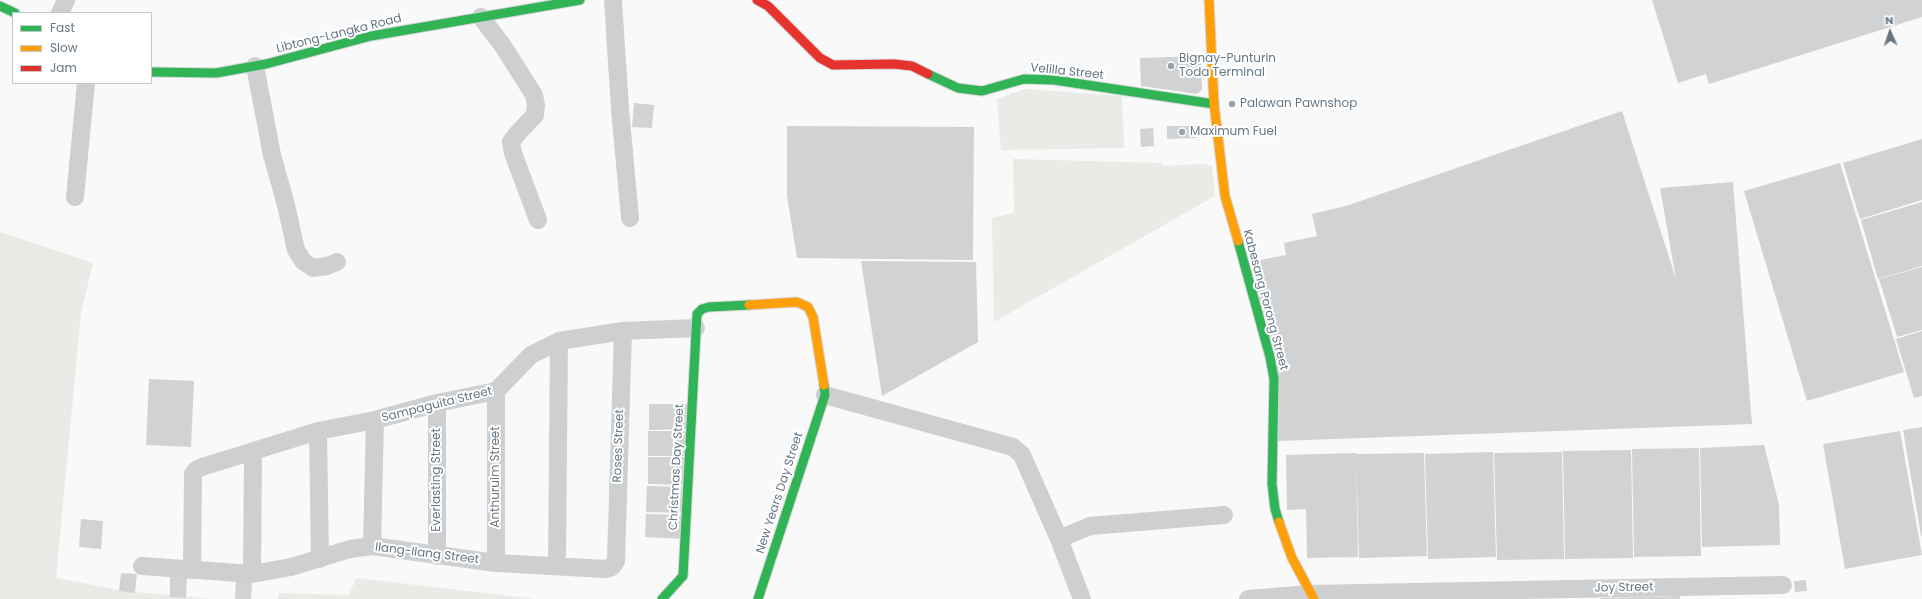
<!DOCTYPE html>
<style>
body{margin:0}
#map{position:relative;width:1922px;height:599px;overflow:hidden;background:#f9f9f9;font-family:Poppins,sans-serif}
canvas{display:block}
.legend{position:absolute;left:12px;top:12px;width:140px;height:72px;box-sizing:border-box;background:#fff;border:1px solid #c1c8cd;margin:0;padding:5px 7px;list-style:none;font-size:12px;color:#657683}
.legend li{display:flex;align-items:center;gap:8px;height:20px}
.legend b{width:20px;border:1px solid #c1c8cd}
.north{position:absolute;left:1870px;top:12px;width:40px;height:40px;-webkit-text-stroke:3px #fff;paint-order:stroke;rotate:357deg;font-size:11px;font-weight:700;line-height:16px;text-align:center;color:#657683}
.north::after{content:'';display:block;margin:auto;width:14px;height:18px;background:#657683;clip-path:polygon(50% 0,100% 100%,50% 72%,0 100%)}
</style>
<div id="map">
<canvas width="1922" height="599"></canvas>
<ul class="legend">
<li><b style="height:5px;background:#30b455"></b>Fast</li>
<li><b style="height:5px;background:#ff9f0a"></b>Slow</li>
<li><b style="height:5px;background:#e5322d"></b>Jam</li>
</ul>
<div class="north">N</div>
</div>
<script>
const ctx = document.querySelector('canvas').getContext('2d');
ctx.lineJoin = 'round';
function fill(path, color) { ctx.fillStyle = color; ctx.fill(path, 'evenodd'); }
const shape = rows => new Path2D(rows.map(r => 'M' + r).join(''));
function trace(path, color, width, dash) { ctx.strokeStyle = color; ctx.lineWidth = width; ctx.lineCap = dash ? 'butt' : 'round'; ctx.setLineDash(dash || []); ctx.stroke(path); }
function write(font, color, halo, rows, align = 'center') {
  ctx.font = font + ' Poppins,sans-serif'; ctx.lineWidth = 4; ctx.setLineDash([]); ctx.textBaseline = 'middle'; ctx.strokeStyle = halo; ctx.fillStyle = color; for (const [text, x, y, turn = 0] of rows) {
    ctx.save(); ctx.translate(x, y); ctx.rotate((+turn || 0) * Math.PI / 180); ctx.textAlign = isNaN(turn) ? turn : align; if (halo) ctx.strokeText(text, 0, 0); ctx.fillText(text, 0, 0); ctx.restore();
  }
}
const green = shape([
 [1025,89,1122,96,1124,148,1001,150,997,99],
 [1013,159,1163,163,1163,166,1202,164,1212,166,1215,196,994,322,992,218,1014,213],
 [0,232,93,263,81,313,56,578,123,591,213,599,0,599],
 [356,578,537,599,278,599,279,593,349,595]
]);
const building = shape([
 [1652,0,1922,0,1922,17,1709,84,1706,74,1678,83],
 [1201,56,1202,90,1197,94,1141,86,1140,58],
 [634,103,654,105,652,128,632,127],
 [1622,111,1676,279,1660,188,1733,182,1752,424,1278,441,1255,289,1266,289,1260,260,1286,255,1284,243,1317,236,1312,214,1346,206],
 [787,126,974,127,973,260,797,258,787,196],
 [1167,126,1197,126,1197,138,1167,139],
 [1153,128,1154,146,1141,147,1140,129],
 [1922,139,1922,200,1860,219,1843,163],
 [1840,163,1904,372,1807,401,1744,191],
 [1922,202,1922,266,1878,279,1861,220],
 [861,261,976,262,978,342,882,396],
 [1922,267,1922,330,1897,337,1879,279],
 [1922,331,1922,396,1914,398,1896,339],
 [149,379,194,381,191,447,146,445],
 [649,404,688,404,688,429,649,430],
 [1922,427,1922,536,1921,536,1903,430],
 [648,431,687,431,687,456,648,456],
 [1900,431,1922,555,1845,569,1823,444],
 [1764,445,1779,505,1780,545,1702,547,1700,448],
 [1699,448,1701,556,1634,557,1632,449],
 [1631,450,1633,558,1565,559,1563,451],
 [1493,452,1496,557,1428,559,1425,454],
 [1562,452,1564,559,1497,560,1494,453],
 [1356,453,1358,557,1307,558,1306,509,1287,510,1286,455],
 [1424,453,1427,556,1359,558,1356,454],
 [648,457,686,457,686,485,648,484],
 [647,486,684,487,684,513,646,512],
 [646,514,685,515,683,539,645,537],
 [81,519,103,521,101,549,79,547],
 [121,573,137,574,135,593,119,591],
 [170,576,187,576,186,598,170,597],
 [1806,580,1807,591,1795,592,1794,581],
 [236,581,252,582,251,599,235,599],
 [1680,596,1680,599,1600,599,1600,598]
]);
const street = shape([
 [613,0,620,109,630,218],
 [60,13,66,0],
 [481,17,503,46,534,95,536,105,535,115,517,134,511,142,513,153,538,220],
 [255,66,272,155,286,205,296,250,303,261,313,268,327,266,337,262],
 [75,197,86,83],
 [825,395,1013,447,1022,455,1059,539,1082,599],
 [437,403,437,556],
 [318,431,320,559],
 [1059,539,1090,526,1224,515],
 [372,546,375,420],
 [496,563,496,391],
 [557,565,559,341],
 [142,566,252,574,291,567,350,549,372,546,496,563,605,569,612,567,616,561,623,331],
 [192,570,193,474,196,470,202,467,318,431,375,420,437,403,496,391,531,355,559,341,623,331,696,328],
 [252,574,253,452],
 [1248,599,1310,594,1783,585]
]);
const fast = shape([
 [0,6,15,13],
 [151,72,216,73,266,64,371,36,580,0],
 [928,74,958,88,982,91,1024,79,1054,80,1214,104],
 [1238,241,1270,357,1274,379,1272,484,1275,509,1279,522],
 [662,599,683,576,697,314,702,309,709,307,749,305],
 [758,599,825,395,824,385]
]);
const slow = shape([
 [1209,0,1214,104,1225,196,1238,241],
 [749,305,797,302,808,307,813,317,824,385],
 [1279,522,1292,558,1314,599]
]);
const jam = shape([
 [757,0,768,6,820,58,833,65,894,64,912,66,928,74]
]);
const markers = [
 [1171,66,4,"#99a4ac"],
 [1232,104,4,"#99a4ac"],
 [1182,132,4,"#99a4ac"]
];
const streetNames = [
 ["Libtong-Langka Road",339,34,-14],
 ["Velilla Street",1067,72,6],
 ["Kabesang Porong Street",1265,300,75],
 ["Sampaguita Street",437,405,-14],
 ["Roses Street",619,446,-88],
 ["Christmas Day Street",677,467,-87],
 ["Anthuruim Street",496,477,-90],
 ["Everlasting Street",437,480,-90],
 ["New Years Day Street",780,493,-72],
 ["Ilang-Ilang Street",427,554,7],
 ["Joy Street",1624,588,-1]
];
const poiNames = [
 ["Bignay-Punturin",1179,59],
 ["Toda Terminal",1179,73],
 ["Palawan Pawnshop",1240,104],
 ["Maximum Fuel",1190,132]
];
fill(green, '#e8ebe6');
fill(building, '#d0d2d3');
trace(fast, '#d5d6d7', 11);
trace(slow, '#d5d6d7', 11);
trace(jam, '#d5d6d7', 11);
trace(street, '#cecfd0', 18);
trace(fast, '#30b455', 9);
trace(slow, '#ff9f0a', 9);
trace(jam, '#e5322d', 9);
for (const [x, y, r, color] of markers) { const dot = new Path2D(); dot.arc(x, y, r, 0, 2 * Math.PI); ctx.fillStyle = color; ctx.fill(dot); trace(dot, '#fff', 1.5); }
write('12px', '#657683', '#fff', streetNames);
write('12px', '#657683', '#fff', poiNames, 'left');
</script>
